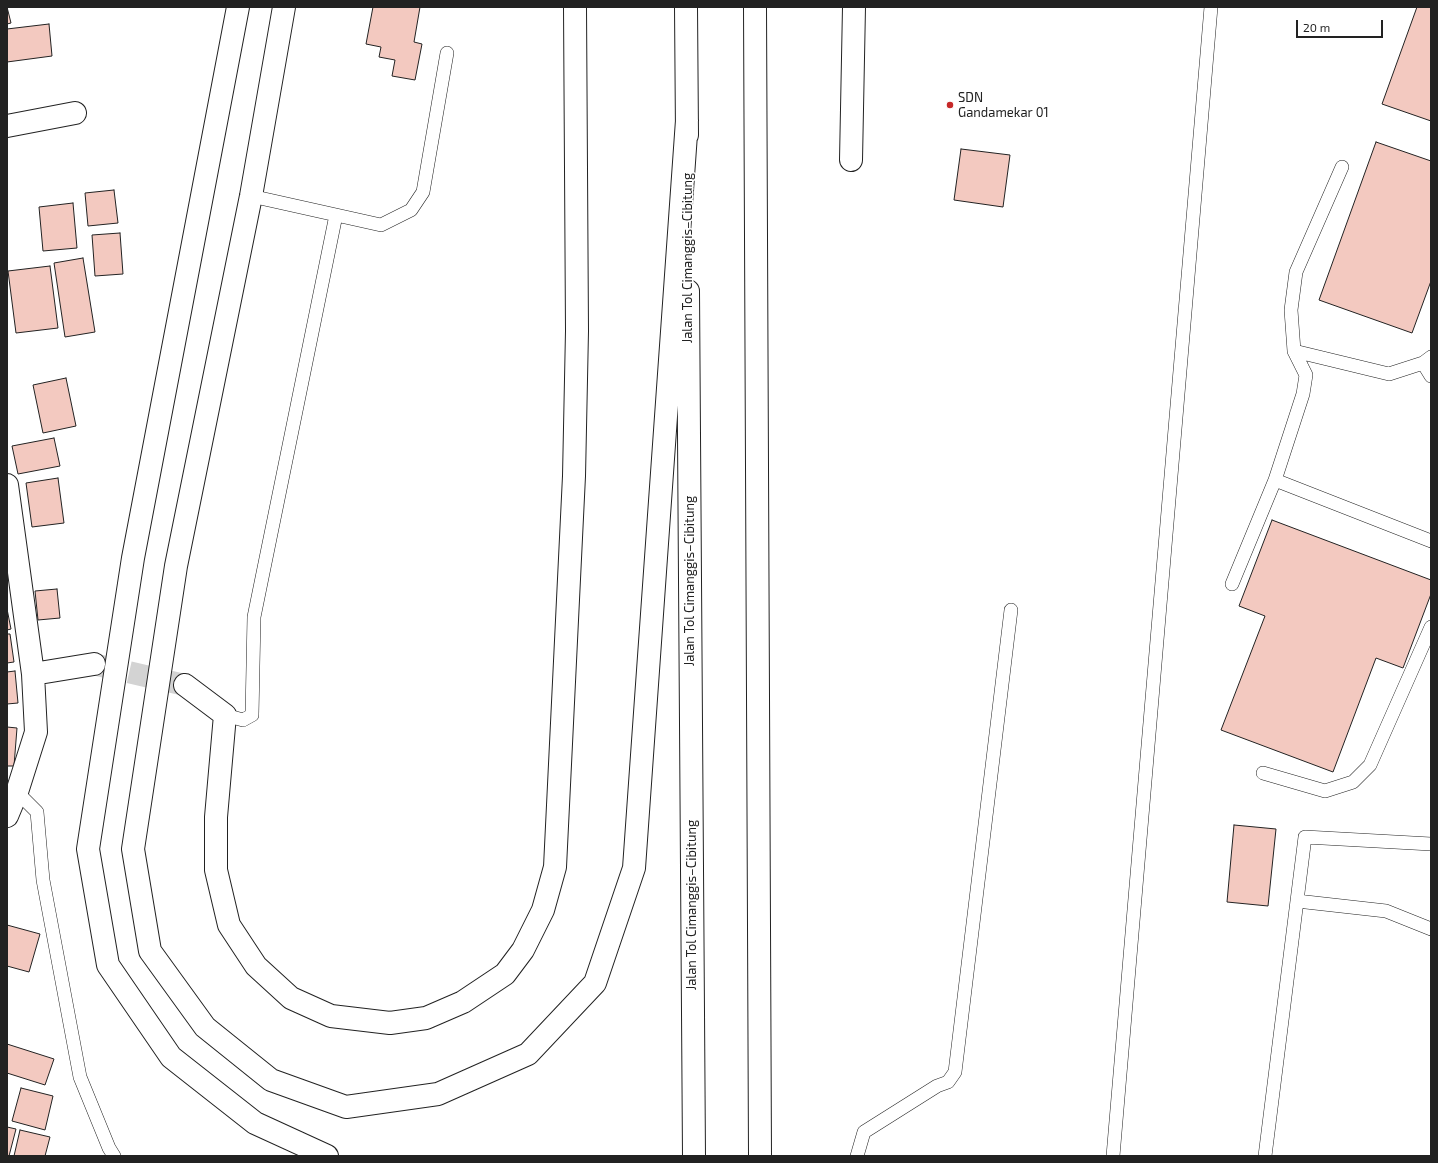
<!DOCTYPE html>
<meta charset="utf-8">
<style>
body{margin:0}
#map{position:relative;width:1438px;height:1163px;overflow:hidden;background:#fff;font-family:"Exo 2",sans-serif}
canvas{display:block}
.frame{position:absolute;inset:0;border:8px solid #222;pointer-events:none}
.scale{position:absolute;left:1296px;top:20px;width:87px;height:18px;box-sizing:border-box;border:2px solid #222;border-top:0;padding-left:5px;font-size:12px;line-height:14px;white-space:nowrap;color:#222;-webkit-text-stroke:3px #fff;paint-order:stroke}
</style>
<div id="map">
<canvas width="1438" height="1163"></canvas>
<div class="frame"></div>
<div class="scale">20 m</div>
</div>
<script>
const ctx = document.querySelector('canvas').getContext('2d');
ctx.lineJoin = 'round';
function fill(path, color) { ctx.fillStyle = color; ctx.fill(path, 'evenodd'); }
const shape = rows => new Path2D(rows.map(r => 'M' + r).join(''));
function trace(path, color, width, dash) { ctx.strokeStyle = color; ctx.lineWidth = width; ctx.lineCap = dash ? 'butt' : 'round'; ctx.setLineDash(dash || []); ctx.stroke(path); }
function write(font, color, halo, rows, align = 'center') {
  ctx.font = font + ' "Exo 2",sans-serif'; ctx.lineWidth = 3; ctx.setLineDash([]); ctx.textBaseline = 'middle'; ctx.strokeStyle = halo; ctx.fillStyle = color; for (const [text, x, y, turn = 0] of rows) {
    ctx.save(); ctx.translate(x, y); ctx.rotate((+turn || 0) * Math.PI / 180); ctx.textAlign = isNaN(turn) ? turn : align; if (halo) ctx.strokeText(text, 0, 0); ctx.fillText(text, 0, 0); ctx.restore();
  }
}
const building = shape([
 [7,7,11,23,7,24,7,7],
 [373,7,420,7,414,42,422,44,415,80,392,76,395,60,379,57,381,47,366,44,373,7],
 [1417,7,1431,7,1431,121,1382,104,1417,7],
 [49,24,52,56,7,62,7,29,49,24],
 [1376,142,1431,161,1431,281,1412,333,1319,300,1376,142],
 [961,149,1010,155,1003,207,954,200,961,149],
 [114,190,118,223,88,226,85,193,114,190],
 [73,203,77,248,43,251,39,207,73,203],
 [120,233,123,274,95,276,92,235,120,233],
 [83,258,95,332,65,337,54,263,83,258],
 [50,266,58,328,16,333,8,271,50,266],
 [66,378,76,426,43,433,33,385,66,378],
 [54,438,60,466,18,474,12,446,54,438],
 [58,478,64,523,32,527,26,483,58,478],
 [1272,520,1431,580,1431,594,1403,668,1376,658,1333,772,1221,730,1265,616,1239,606,1272,520],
 [57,589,60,618,38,620,35,591,57,589],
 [7,609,11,629,7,630,7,609],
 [7,634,10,634,14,662,7,663,7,634],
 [15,671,18,703,7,704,7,672,15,671],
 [7,727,17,728,14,766,7,766,7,727],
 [1234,825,1276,829,1268,906,1227,902,1234,825],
 [7,925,40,934,29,972,7,966,7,925],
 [7,1044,54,1059,45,1085,7,1073,7,1044],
 [21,1088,53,1096,45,1130,12,1121,21,1088],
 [7,1127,16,1129,9,1156,7,1156,7,1127],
 [20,1130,50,1137,45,1156,14,1156,20,1130]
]);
const minorTunnel = shape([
 [97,665,185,685]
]);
const service = shape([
 [1342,167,1296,272,1291,310,1294,351,1389,374,1423,363,1431,357],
 [251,196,381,225,411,210,423,192,447,53],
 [1423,363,1431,376],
 [1275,480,1431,541],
 [1232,584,1275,480,1303,394,1306,375,1294,351],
 [225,715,243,720,252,715,254,617,336,215],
 [1263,773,1325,791,1353,782,1370,765,1431,627],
 [17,792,37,812,43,880,80,1077,109,1148,114,1156],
 [1297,901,1386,911,1431,929],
 [857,1156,864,1132,937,1086,948,1082,955,1072,1011,610],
 [1113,1156,1211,7],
 [1265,1156,1305,837,1431,844]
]);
const minor = shape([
 [7,126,75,113],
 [851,160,854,7],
 [7,485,33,674,36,732,17,792,7,816],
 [33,674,94,664],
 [185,685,225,715,216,817,216,870,229,925,256,966,291,998,331,1016,390,1023,426,1018,463,1002,505,974,523,950,543,910,555,867,574,476,577,331,575,7]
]);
const motorway = shape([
 [238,7,133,558,88,849,108,965,171,1057,255,1123,327,1156],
 [284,7,251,196,176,566,133,849,150,951,205,1027,271,1080,346,1107,438,1094,528,1054,595,983,634,868,687,120],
 [686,7,687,135],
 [755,7,760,1156],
 [688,291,694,1156]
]);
const markers = [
 [950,105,4,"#c62828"]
];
const poiNames = [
 ["SDN",958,98],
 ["Gandamekar 01",958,113]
];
const streetNames = [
 ["Jalan Tol Cimanggis–Cibitung",688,258,-90],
 ["Jalan Tol Cimanggis–Cibitung",690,581,-90],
 ["Jalan Tol Cimanggis–Cibitung",692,905,-90]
];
fill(building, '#f3c9c0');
trace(building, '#222', 1);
trace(minorTunnel, '#d3d3d3', 22, [22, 11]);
trace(service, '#222', 14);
trace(minor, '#222', 24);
trace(motorway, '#222', 24);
trace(service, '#fff', 13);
trace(minor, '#fff', 22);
trace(motorway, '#fff', 22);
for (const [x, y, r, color] of markers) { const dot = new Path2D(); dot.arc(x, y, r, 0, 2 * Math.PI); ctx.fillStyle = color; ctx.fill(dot); trace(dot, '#fff', 1.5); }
write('13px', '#222', '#fff', poiNames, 'left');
write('13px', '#222', '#fff', streetNames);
</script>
